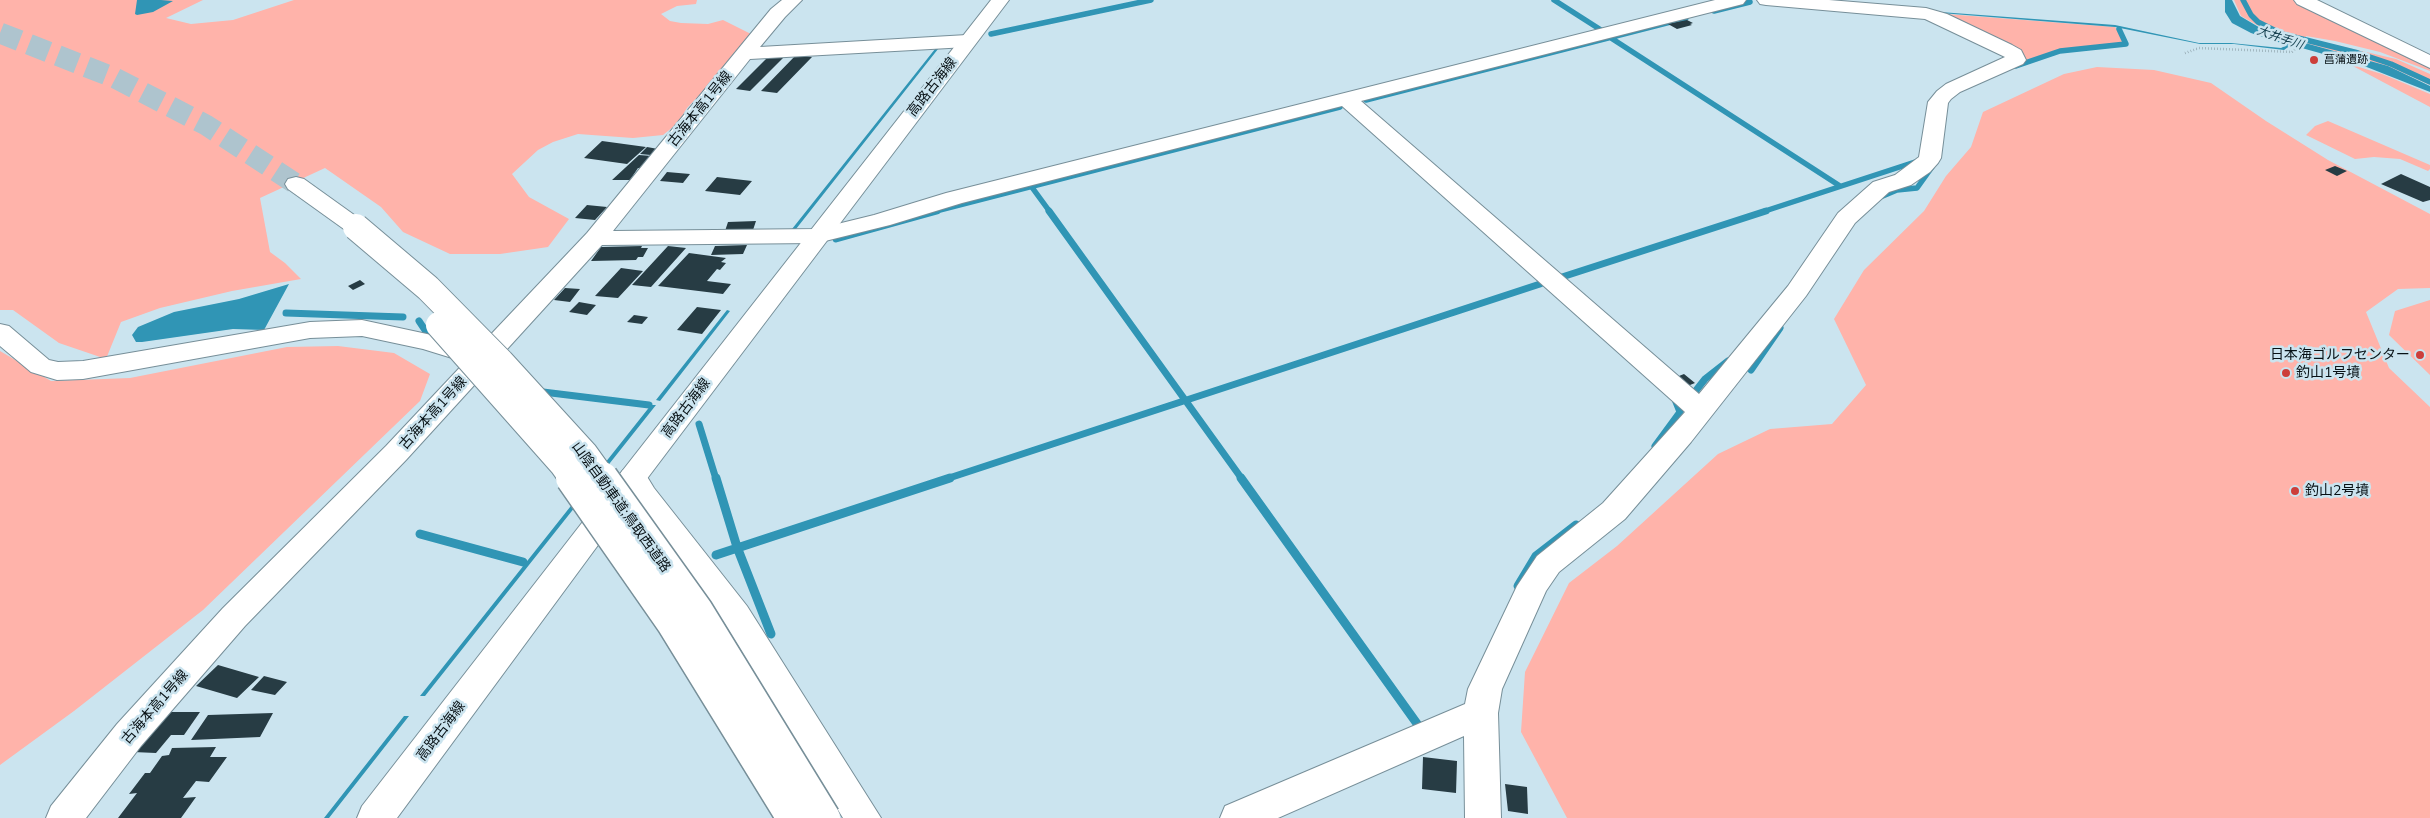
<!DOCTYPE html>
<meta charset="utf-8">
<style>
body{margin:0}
canvas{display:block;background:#cbe4ef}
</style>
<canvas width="2430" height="818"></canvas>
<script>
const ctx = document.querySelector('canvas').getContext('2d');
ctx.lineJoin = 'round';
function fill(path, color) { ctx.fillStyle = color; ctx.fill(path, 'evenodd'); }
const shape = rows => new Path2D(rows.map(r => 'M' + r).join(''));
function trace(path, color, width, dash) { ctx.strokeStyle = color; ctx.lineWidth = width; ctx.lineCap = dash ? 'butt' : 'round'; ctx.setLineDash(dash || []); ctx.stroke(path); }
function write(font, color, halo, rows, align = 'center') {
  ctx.font = font + ' Mulish,"Noto Sans JP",sans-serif'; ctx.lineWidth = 5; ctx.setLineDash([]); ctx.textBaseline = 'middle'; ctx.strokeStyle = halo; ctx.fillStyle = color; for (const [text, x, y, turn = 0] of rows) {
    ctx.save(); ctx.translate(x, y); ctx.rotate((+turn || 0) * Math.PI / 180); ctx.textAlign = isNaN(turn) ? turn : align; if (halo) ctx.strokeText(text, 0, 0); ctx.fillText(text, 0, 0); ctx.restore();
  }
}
const green = shape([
 [0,0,203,0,166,18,191,24,233,20,294,0,697,0,696,4,677,6,661,14,670,21,681,23,708,24,723,20,751,34,713,81,687,108,678,123,663,135,633,138,578,134,553,142,538,150,512,174,529,197,569,219,548,247,500,254,450,254,403,232,381,207,325,168,260,198,270,252,285,263,301,279,232,291,160,308,121,322,106,359,59,343,13,310,0,310],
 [2234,0,2298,0,2430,65,2430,71,2380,52,2335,41,2306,36,2306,38,2396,59,2430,74,2430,85,2388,66,2281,36,2262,28,2241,16],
 [1933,13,2115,27,2124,41,2113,45,2058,50,2021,62],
 [2349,64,2382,74,2430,94,2430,107],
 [2097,67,2154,70,2211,83,2266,121,2328,160,2430,214,2430,288,2398,289,2366,312,2389,368,2430,407,2430,818,1567,818,1521,732,1525,672,1569,583,1617,546,1718,454,1770,429,1832,424,1866,385,1834,319,1864,270,1924,211,1946,176,1971,147,1983,112,2064,74],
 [2328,121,2430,165,2430,169,2428,171,2400,159,2374,157,2355,159,2306,135,2315,126],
 [2430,300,2430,375,2389,335,2395,311],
 [338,346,394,353,430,374,420,401,203,610,74,711,0,765,0,351,51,381,130,378,287,347]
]);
const water = shape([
 [137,0,161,0,173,1,153,12,137,15,135,14],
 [1779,0,2115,25,2199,43,2231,43,2281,48,2287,45,2251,33,2232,23,2225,12,2225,0,2232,0,2240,16,2262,29,2280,36,2388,66,2430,86,2430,92,2359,64,2291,45,2284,50,2234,44,2200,44,2115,27],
 [939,44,942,44,796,229,792,229],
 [289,284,264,330,233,329,142,342,136,342,132,335,138,327,174,312,239,299],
 [727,310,730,311,660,401,656,400],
 [651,405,656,405,425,696,420,696],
 [404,716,409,716,329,818,324,818]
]);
const streamFar2 = shape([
 [1554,0,1601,30],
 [2243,0,2251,15,2258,22,2282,34,2358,53,2391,64,2430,82],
 [1714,11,1750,2],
 [991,34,1151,0],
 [1611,38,1840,186],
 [2016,66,2060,51,2126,44,2119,29],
 [1366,100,1686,18],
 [1031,186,1050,212],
 [1878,198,1897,190,1917,188,1932,167],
 [932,212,1340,107],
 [1762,212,1915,162]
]);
const streamFar1 = shape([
 [1049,211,1242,479],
 [836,239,937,211],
 [1562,277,1766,211],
 [286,313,403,317],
 [419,321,427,333],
 [1751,370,1780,328],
 [535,391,649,405],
 [1694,393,1705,379,1728,361],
 [699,424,716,479],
 [1655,446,1680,412,1674,397],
 [946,479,1540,284]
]);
const stream = shape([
 [716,478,737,547,771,634],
 [1241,478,1418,725],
 [420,534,523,562],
 [716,555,950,478],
 [1518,586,1536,556,1576,525]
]);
const building = shape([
 [1687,20,1693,23,1690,24,1692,25,1677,29,1668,24],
 [796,55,812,57,777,93,761,91],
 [769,56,783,58,750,91,736,89],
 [602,141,646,147,627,164,584,158],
 [647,147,658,149,651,155,640,154],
 [639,155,652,156,642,168,638,168,630,180,612,180],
 [2335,166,2347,171,2337,176,2325,170],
 [667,172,690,174,683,183,660,181],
 [2401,174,2430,187,2430,200,2423,202,2381,184],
 [717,177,752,181,740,195,705,191],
 [587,205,607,207,595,220,575,218],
 [756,221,753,230,725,231,728,222],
 [747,245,743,254,711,255,715,246],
 [642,246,641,248,648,248,643,257,638,257,636,260,591,261,601,247],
 [668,246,686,248,651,287,632,285],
 [689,253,726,258,721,262,726,263,720,270,717,269,707,281,731,284,723,294,658,286],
 [621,268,643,271,618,298,595,296],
 [360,280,365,284,353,290,348,286],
 [565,288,580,289,570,302,554,300],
 [579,302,596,305,587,315,569,312],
 [697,307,721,310,702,334,677,330],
 [634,315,648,317,642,324,627,322],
 [1684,374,1695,383,1685,387,1674,378],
 [218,665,259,677,237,698,196,686],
 [264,676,287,682,275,695,251,690],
 [167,712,200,712,184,735,171,735,156,753,133,752],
 [273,713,260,737,191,740,208,715],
 [216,747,210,757,227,757,209,782,196,781,183,798,196,797,181,818,118,818,137,793,129,794,145,773,150,773,162,756,169,755,172,748],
 [1423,757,1457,761,1456,793,1422,789],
 [1505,784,1527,787,1528,814,1508,811]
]);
const highwayTunnel = shape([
 [0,33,115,78,206,125,296,184]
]);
const path = shape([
 [2185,53,2199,48,2292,52,2303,42]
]);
const minor = shape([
 [782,0,802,0,785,17,760,47,967,35,974,37,977,41,974,45,967,47,750,59,613,231,817,229,874,215,946,193,1715,0,1746,0,1743,4,1361,101,1699,394,1788,286,1838,213,1873,182,1895,175,1919,157,1928,102,1937,91,1946,84,2005,57,1925,19,1766,5,1760,4,1757,0,1829,0,1926,8,1947,14,2012,45,2021,50,2026,60,2023,64,1960,92,1951,99,1948,103,1941,158,1938,163,1930,172,1911,185,1889,192,1855,223,1806,296,1691,442,1625,519,1559,572,1546,591,1502,689,1498,713,1501,818,1465,818,1464,736,1278,818,1220,818,1225,806,1465,704,1468,689,1517,586,1537,556,1603,503,1685,412,1342,106,962,203,890,225,817,243,602,245,406,460,245,626,141,746,86,818,46,818,51,806,117,724,223,608,386,446,465,362,423,349,362,336,310,338,83,379,57,380,31,372,0,346,0,324,9,326,49,360,58,362,83,361,310,322,362,320,427,334,478,348,587,233,771,9,782,0],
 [2294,0,2317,0,2430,55,2430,68,2297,4,2294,0],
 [633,467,643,470,654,488,747,606,881,818,843,818,725,624,634,502,618,477,623,470,633,467]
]);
const major = shape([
 [991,0,1009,0,643,484,397,818,357,818,362,806,623,470,991,0]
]);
const highway = shape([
 [296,177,304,179,364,222,368,227,364,232,356,234,348,232,288,189,285,184,288,179,296,177]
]);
const highwayBridgeFar1 = shape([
 [356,227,428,288,501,362,585,454,603,479],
 [439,325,563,465,573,479]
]);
const highwayBridge = shape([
 [572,478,673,623,793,818],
 [602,478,697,611,824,818]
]);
const markers = [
 [2314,60,5,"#cc3e3a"],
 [2420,355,5,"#cc3e3a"],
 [2286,373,5,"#cc3e3a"],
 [2295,491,5,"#cc3e3a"]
];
const farPoinames = [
 ["菖蒲遺跡",2324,60]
];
const farWaternames = [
 ["大井手川",2280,38,19]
];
const streetNames = [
 ["高路古海線",932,87,-52],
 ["古海本高1号線",700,109,-51],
 ["高路古海線",686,408,-53],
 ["古海本高1号線",433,413,-48],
 ["山陰自動車道;鳥取西道路",621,507,54],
 ["古海本高1号線",155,707,-49],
 ["高路古海線",441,731,-53]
];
const poiNames = [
 ["日本海ゴルフセンター",2410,355,"right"],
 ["釣山1号墳",2296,373],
 ["釣山2号墳",2305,491]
];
fill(green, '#ffb3aa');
fill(water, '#3095b5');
trace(streamFar2, '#3095b5', 5.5);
trace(streamFar1, '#3095b5', 7);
trace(stream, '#3095b5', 9);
fill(building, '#273c44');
trace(highwayTunnel, '#aec4ce', 21, [21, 10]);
trace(minor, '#778f99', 2);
trace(major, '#778f99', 2);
trace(highway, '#778f99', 2);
trace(path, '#7c8e96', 2.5, [0.5, 2.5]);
fill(minor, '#fff');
fill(major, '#fff');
fill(highway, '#fff');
trace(highwayBridgeFar1, '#778f99', 28, []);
trace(highwayBridge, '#778f99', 35, []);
trace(highwayBridgeFar1, '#fff', 26);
trace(highwayBridge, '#fff', 32);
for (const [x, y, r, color] of markers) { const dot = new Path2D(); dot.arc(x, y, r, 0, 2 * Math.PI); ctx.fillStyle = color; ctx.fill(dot); trace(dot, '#cbe4ef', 2); }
write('11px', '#081115', '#cbe4ef', farPoinames, 'left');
write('italic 12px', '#194352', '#cbe4ef', farWaternames);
write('14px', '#081115', '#cbe4ef', streetNames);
write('14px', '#081115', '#cbe4ef', poiNames, 'left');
</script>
